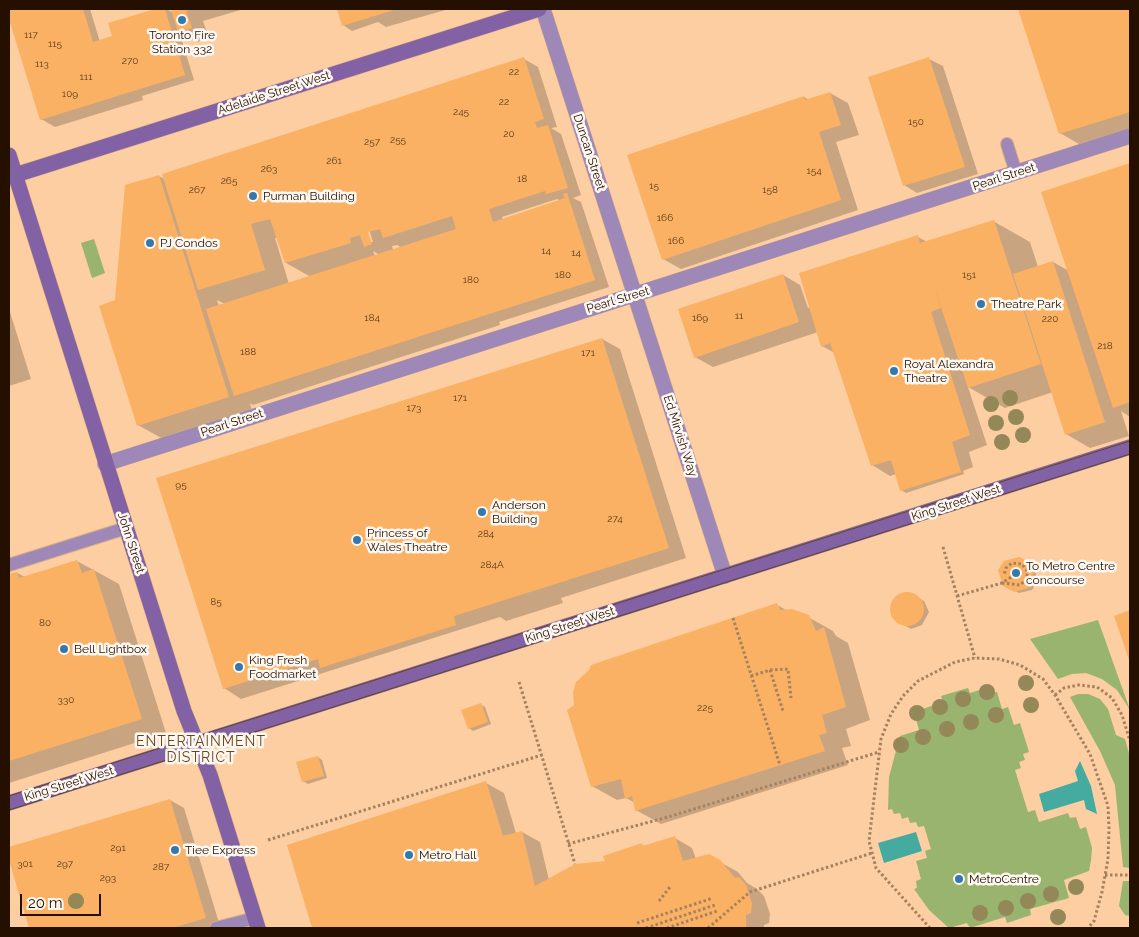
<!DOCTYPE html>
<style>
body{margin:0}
#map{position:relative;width:1139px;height:937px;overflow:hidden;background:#fccea1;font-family:Raleway,sans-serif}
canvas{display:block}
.frame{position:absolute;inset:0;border:10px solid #251000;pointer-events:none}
.scale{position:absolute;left:20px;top:894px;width:81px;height:22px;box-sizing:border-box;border:2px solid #251000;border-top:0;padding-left:6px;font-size:15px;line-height:18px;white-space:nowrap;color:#251000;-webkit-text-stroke:4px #fef8f2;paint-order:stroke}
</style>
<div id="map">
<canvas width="1139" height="937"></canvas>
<div class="frame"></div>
<div class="scale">20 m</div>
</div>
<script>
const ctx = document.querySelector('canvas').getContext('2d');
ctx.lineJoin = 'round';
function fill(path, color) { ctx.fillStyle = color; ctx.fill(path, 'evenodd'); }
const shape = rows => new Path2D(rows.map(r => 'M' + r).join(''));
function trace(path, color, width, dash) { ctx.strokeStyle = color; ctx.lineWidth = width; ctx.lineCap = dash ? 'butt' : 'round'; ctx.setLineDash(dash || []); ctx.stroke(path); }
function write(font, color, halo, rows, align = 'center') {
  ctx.font = font + ' Raleway,sans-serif'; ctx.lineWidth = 5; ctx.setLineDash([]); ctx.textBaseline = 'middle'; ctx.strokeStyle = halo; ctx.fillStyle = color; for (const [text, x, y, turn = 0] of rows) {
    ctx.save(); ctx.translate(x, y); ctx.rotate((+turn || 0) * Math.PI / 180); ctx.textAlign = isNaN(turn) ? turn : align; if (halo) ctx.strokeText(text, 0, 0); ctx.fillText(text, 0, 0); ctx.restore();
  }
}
const green = shape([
 [94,239,105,273,92,278,81,243],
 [1098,620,1130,710,1117,690,1102,679,1086,673,1072,674,1058,679,1030,639],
 [989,687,991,693,997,692,1002,709,1008,707,1014,725,1020,723,1029,752,1023,754,1025,760,1019,762,1021,768,1015,770,1028,812,1035,810,1039,822,1068,813,1070,818,1076,817,1080,829,1086,827,1092,848,1091,860,1089,871,1064,880,1069,898,1030,909,1031,915,1007,923,1005,917,970,928,967,923,949,928,929,910,914,889,917,888,916,881,921,879,916,861,927,858,925,851,931,849,924,826,918,827,916,822,910,823,908,817,902,819,900,813,894,814,892,809,888,810,889,777,900,736,919,730,914,712,943,702,941,696,968,688,970,693],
 [1078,694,1088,694,1100,699,1108,709,1116,735,1125,739,1130,757,1130,868,1123,867,1115,785,1100,751,1070,697],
 [1123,881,1130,881,1130,916,1125,915,1119,906]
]);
const water = shape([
 [1080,761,1091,786,1097,814,1086,809,1084,800,1044,812,1039,794,1078,781,1075,771],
 [916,832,922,851,884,863,878,843]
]);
const shadow = shape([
 [9,9,90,9,100,42,114,37,110,24,159,9,166,9,174,13,172,9,244,9,203,21,209,38,197,42,179,31,194,80,142,96,143,100,55,127,41,119,9,15],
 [338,9,449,9,386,27,378,22,352,31,343,25],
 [1019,9,1130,9,1130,133,1084,147,1060,133],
 [524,59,538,67,557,127,551,128,561,134,581,195,573,198,581,202,609,287,499,322,500,325,253,405,250,403,252,411,163,439,138,425,117,301,159,176,166,180],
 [557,199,561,201,503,220,502,217],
 [368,226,373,242,370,242,365,227],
 [278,237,286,263,311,277,289,284,275,238],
 [397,245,402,248,393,250,392,246],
 [373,251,380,255,375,256],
 [217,300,225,304,219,306],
 [929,59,943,66,978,174,917,193,904,185],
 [830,93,848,103,859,135,836,142,858,210,681,269,663,259,804,97,809,100],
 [1130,165,1130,417,1121,411,1129,436,1090,448,1066,434,1053,392,1005,408,968,387,987,445,969,452,973,467,963,471,964,474,906,493,901,490,896,474,890,476,872,465,835,353,822,346,818,332,713,367,695,357,783,275,800,285,808,308,918,237,927,242,993,221,1030,242,1038,267,1053,262,1069,271,1043,193],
 [9,309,31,379,9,386],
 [602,339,620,349,686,558,561,598,563,603,506,621,500,617,241,699,224,688],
 [1018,558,1033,566,1038,580,1032,590,1019,593,1004,585],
 [77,561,119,584,166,733,9,783,9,576,17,573,25,577],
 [908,593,924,601,929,612,922,625,911,629,895,620,891,607,897,597],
 [777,605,788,611,808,617,833,631,836,636,848,643,870,720,846,729,851,746,842,748,848,765,661,824,636,810,635,803,626,798,617,800,592,786],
 [481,705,485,707,491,724,473,731,469,728],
 [318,757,322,760,327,778,308,784,303,781],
 [486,783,504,793,516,833,522,832,540,842,549,880,606,862,642,845,645,846,675,838,692,848,696,859,720,862,738,872,747,883,757,889,764,896,770,914,769,923,764,925,764,928,314,928,288,846],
 [170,800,184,808,220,926,211,928,31,928,9,856,9,849]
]);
const building = shape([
 [9,9,83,9,93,42,112,36,108,23,155,9,165,9,185,75,40,120,9,19],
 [171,9,193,9,186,11,192,28,178,32],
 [337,9,397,9,342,26],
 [1018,9,1130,9,1130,112,1059,134],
 [524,57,544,119,535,122,537,128,548,125,568,188,546,194,545,191,489,209,493,222,565,198,563,194,567,193,595,280,234,396,206,309,456,229,452,216,383,238,380,229,368,232,372,244,364,247,360,235,350,238,351,243,285,263,270,219,251,224,265,270,198,290,162,174],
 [929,57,965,167,903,186,868,77],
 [830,92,841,125,819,132,841,200,662,260,627,155,804,96,805,100],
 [1130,163,1130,402,1113,408,1041,192],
 [159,175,229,397,137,426,99,306,115,300,125,185],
 [994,220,1041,364,968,388,930,274,941,308,931,312,970,435,952,442,961,472,900,491,891,460,871,466,830,343,821,347,799,273,918,235,920,243],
 [1053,261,1105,422,1065,435,1013,274],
 [783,274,799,322,694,358,678,309],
 [602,338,669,548,454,616,456,625,320,668,318,659,223,689,156,478],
 [1019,557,1029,562,1034,577,1028,588,1014,592,1003,586,998,570,1004,561],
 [77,560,82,573,94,569,142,719,9,761,9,574,17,572,19,578],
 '890 609a17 17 0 1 1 34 0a17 17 0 1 1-34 0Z',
 [777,603,780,610,792,609,809,615,816,631,824,627,846,707,822,715,827,733,819,735,825,751,635,811,632,796,625,799,621,779,591,787,567,710,574,705,573,692,576,682,589,670,591,665],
 [1130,610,1130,663,1114,616],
 [481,703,488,722,468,729,461,710],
 [318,756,324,776,302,782,296,762],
 [486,781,503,836,522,831,535,886,575,864,605,861,603,856,642,843,643,846,675,836,683,861,709,854,720,860,735,878,739,877,746,885,752,903,751,913,746,915,746,928,312,928,287,845],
 [170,799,206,918,172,928,29,928,9,860,9,847]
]);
const path = shape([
 [943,547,975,658],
 [1002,583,1020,585,1027,579,1027,571,1022,564,1012,563,1006,568,1004,575],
 [957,596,1002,583,1016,574],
 [733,618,780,765],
 [770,670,783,711],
 [751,676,770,670,788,669,791,698],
 [519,682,575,864],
 [1055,695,1064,688,1079,685,1097,687,1112,698,1122,715,1130,741],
 [268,840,542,755],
 [568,844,668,817,879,752],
 [1105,875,1130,875],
 [659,901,670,887],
 [637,923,713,898],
 [646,928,715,905],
 [667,928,717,911],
 [708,928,750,892,872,853],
 [930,928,876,868,869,841,881,739,891,714,903,696,918,681,955,662,975,658,999,659,1020,665,1043,679,1055,695,1090,754,1108,806,1109,829,1108,859,1102,892,1094,921,1088,928]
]);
const lane = shape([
 [1007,144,1016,173],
 [9,565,126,528],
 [216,928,255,918]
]);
const street = shape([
 [543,9,725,576],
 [105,464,1130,136]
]);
const secondary = shape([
 [9,155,184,711,210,775,258,928],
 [9,177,539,9],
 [9,803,1130,447]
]);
const tram = shape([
 [9,796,1130,441],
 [9,810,1130,454]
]);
const trees = [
 [1010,398],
 [991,404],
 [1016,417],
 [996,423],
 [1023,435],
 [1002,442],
 [1026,683],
 [987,692],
 [963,699],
 [1031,705],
 [940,707],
 [917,713],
 [996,715],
 [971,722],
 [947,729],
 [923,737],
 [901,745],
 [1076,887],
 [1051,894],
 [76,901],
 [1028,901],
 [1006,908],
 [980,913],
 [1058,917]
];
const markers = [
 [182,20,5,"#3578ae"],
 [253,196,5,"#3578ae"],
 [150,243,5,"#3578ae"],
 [981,304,5,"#3578ae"],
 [894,371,5,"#3578ae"],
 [482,512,5,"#3578ae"],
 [357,540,5,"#3578ae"],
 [1016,573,5,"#3578ae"],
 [64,649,5,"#3578ae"],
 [239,667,5,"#3578ae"],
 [175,850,5,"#3578ae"],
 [409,855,5,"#3578ae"],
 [959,879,5,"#3578ae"]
];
const numberNames = [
 ["117",31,35],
 ["115",55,44],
 ["270",130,61],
 ["113",42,64],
 ["22",514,72],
 ["111",86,77],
 ["109",70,94],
 ["22",504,102],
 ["245",461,112],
 ["150",916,122],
 ["20",509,134],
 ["255",398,140],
 ["257",372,142],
 ["261",334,161],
 ["263",269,169],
 ["154",814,171],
 ["18",522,179],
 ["265",229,181],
 ["15",654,186],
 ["267",197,190],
 ["158",770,190],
 ["166",665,218],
 ["166",676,241],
 ["14",546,251],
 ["14",576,253],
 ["180",563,275],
 ["151",969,275],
 ["180",471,280],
 ["11",739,316],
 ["184",372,318],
 ["169",700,318],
 ["220",1050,319],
 ["218",1105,346],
 ["188",248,352],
 ["171",588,353],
 ["171",460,398],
 ["173",414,408],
 ["95",181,485],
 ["274",615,519],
 ["284",486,534],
 ["284A",492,565],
 ["85",216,602],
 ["80",45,623],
 ["330",66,700],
 ["225",705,708],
 ["291",118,848],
 ["301",25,864],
 ["297",65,864],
 ["287",161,867],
 ["293",108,878]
];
const poiNames = [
 ["Toronto Fire",182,35,"center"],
 ["Station 332",182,49,"center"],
 ["Purman Building",263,196],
 ["PJ Condos",160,243],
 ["Theatre Park",991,304],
 ["Royal Alexandra",904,364],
 ["Theatre",904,378],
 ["Anderson",492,505],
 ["Building",492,519],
 ["Princess of",367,533],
 ["Wales Theatre",367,547],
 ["To Metro Centre",1026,566],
 ["concourse",1026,580],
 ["Bell Lightbox",74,649],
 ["King Fresh",249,660],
 ["Foodmarket",249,674],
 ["Tiee Express",185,850],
 ["Metro Hall",419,855],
 ["MetroCentre",969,879]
];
const streetNames = [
 ["Adelaide Street West",274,93,-18],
 ["Duncan Street",589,152,72],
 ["Pearl Street",1004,177,-18],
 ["Pearl Street",618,300,-17],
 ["Pearl Street",232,423,-18],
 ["Ed Mirvish Way",680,436,72],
 ["King Street West",956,503,-18],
 ["John Street",131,543,72],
 ["King Street West",570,625,-18],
 ["King Street West",69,784,-17]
];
const neighbourhoodNames = [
 ["ENTERTAINMENT",201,742],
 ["DISTRICT",201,758]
];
fill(green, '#99b46e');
fill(water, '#45aba1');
fill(shadow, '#0003');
fill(building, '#fab163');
trace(lane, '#d5ac84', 14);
trace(street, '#d5ac84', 16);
trace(secondary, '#d5ac84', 16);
trace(path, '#a4815f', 3, [2.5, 2.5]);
trace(lane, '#9e88b7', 12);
trace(street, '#9e88b7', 15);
trace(secondary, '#8261a4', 15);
trace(tram, '#62462e', 1);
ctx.fillStyle = '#948859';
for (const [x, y] of trees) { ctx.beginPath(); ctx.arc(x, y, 8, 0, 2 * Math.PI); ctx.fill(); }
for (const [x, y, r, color] of markers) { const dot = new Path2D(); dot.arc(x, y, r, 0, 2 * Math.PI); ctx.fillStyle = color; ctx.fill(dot); trace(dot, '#fef8f2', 2); }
write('10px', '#5a3819', null, numberNames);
write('12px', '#251000', '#fef8f2', poiNames, 'left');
write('12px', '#251000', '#fef8f2', streetNames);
ctx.letterSpacing = '1px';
write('14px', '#6b4518', '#fef8f2', neighbourhoodNames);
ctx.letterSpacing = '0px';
</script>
